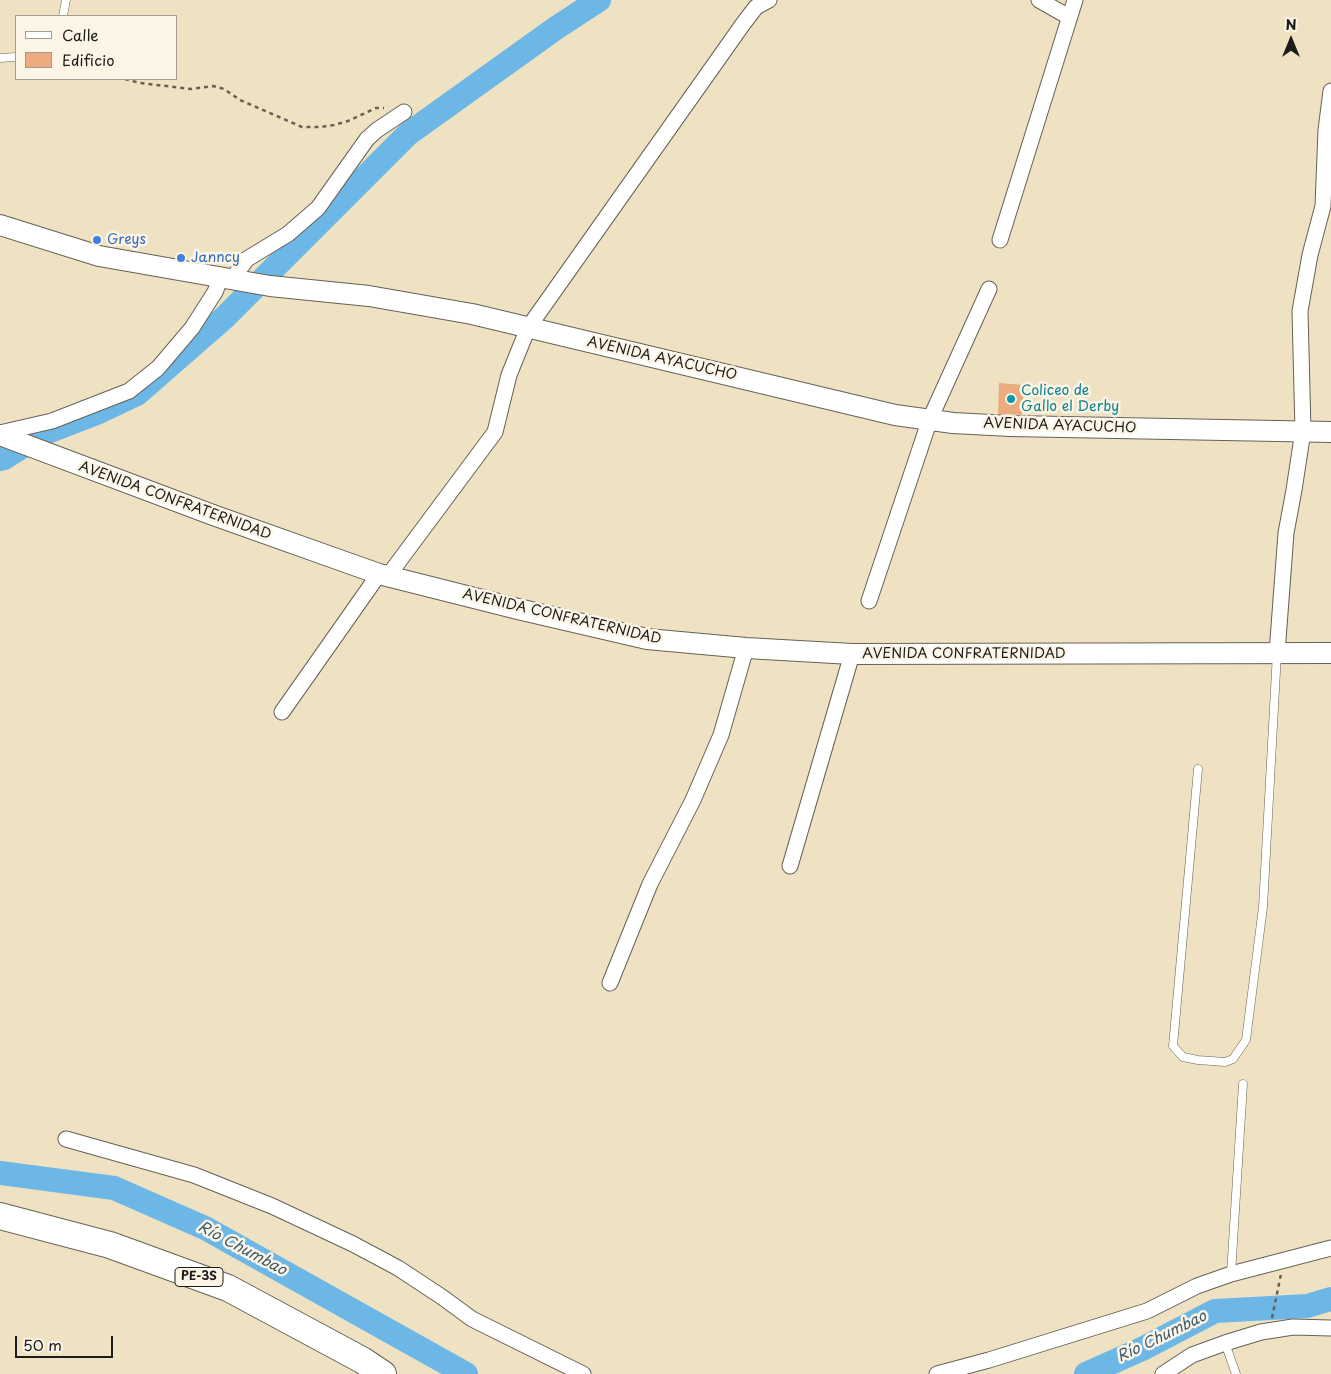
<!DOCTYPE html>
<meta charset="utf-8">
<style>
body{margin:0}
#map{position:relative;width:1331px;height:1374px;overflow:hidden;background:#efe2c2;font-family:"Playpen Sans",sans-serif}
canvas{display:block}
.legend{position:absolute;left:15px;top:15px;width:162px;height:65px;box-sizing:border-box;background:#fcf5e5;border:1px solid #a29e95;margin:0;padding:6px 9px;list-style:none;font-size:15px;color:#1c1c1c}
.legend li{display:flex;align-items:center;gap:10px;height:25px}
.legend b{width:25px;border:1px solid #a29e95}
.north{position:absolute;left:1266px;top:15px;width:50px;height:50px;-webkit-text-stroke:4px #fcf5e5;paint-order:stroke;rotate:0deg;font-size:14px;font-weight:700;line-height:20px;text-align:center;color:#1c1c1c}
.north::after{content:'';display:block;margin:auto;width:18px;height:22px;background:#1c1c1c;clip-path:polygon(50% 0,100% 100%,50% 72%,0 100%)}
.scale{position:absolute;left:15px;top:1336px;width:98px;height:22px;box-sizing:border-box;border:2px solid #1c1c1c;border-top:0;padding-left:6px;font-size:15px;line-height:18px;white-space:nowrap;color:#1c1c1c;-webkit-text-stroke:4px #fcf5e5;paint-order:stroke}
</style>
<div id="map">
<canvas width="1331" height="1374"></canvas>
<ul class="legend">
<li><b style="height:6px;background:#fff"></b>Calle</li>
<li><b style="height:14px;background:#ecab7f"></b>Edificio</li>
</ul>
<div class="north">N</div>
<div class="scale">50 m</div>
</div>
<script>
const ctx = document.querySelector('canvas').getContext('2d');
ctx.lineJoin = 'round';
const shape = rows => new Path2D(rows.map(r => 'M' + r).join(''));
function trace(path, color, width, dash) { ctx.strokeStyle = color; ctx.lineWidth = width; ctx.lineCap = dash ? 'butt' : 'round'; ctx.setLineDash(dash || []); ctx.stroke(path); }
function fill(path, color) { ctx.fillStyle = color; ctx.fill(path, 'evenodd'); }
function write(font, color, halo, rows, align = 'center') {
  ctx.font = font + ' "Playpen Sans",sans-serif'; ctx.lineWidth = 5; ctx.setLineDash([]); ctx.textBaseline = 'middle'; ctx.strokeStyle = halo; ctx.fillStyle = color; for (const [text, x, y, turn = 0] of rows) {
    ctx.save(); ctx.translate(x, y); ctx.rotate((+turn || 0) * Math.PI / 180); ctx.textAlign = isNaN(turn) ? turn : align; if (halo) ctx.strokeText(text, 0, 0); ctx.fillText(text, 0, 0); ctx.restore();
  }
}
const river = shape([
 [0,459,4,458,42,434,99,412,137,394,224,318,408,134,556,28,599,0],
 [0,1173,114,1188,205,1228,466,1374],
 [1086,1374,1142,1349,1215,1311,1307,1306,1331,1299]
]);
const building = shape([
 [999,383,1024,385,1022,415,998,414]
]);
const path = shape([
 [125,79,140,83,191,89,213,86,224,89,240,100,302,127,320,127,334,125,348,121,376,108,384,108],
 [1272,1318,1281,1274]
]);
const lane = shape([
 [63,16,66,0],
 [0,58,16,57],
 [1198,769,1173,1046,1183,1057,1198,1060,1225,1062,1233,1059,1246,1040,1263,907,1277,653],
 [1231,1274,1243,1084],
 [1225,1343,1236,1374]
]);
const street = shape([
 [1039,0,1069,17],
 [1000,240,1075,0],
 [232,279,247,259,288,234,318,208,367,139,377,130,404,112],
 [0,433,52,421,129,391,158,368,192,328,215,292,221,277],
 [388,576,495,432,509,375,528,328,743,24,756,7,769,0],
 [869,601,930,419,989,289],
 [1277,653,1286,533,1294,490,1303,431,1300,311,1310,255,1323,206,1326,130,1331,91],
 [282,712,379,574],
 [790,866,852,654],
 [610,983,650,884,693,800,721,735,746,648],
 [66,1139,194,1175,272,1206,353,1244,398,1268,442,1297,472,1319,583,1374],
 [937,1374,989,1360,1147,1311,1197,1286,1231,1274,1331,1248],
 [1163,1374,1192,1355,1225,1343,1261,1332,1293,1327,1331,1328]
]);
const secondary = shape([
 [0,225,99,256,270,286,369,296,472,314,895,415,953,423,1010,426,1331,432],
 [0,435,213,515,379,574,518,609,647,639,746,648,852,654,1331,653]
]);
const highway = shape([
 [0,1216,110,1245,228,1288,362,1360,383,1374]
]);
const markers = [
 [97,240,5,"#3f7fe0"],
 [181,258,5,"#3f7fe0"],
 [1011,399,5,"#0f9aa8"]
];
const shields = [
 [199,1277,48]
];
const shieldNames = [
 ["PE-3S",199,1277]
];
const shopNames = [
 ["Greys",107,240],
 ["Janncy",191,258]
];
const streetNames = [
 ["AVENIDA AYACUCHO",662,359,13],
 ["AVENIDA AYACUCHO",1060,426,2],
 ["AVENIDA CONFRATERNIDAD",175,501,20],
 ["AVENIDA CONFRATERNIDAD",562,617,13],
 ["AVENIDA CONFRATERNIDAD",964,654]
];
const cultureNames = [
 ["Coliceo de",1021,391],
 ["Gallo el Derby",1021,407]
];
const waterNames = [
 ["Río Chumbao",242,1249,28],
 ["Río Chumbao",1162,1337,-26]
];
trace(river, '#6db7e6', 24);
fill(building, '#ecab7f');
trace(lane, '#666156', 9);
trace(street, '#666156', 17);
trace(secondary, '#666156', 22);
trace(highway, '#666156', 28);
trace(path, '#666156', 2.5, [4, 4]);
trace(lane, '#fff', 8);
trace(street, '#fff', 15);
trace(secondary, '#fff', 20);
trace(highway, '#fff', 26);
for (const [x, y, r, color] of markers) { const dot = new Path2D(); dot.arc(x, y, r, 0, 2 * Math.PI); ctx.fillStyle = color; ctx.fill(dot); trace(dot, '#fcf5e5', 2); }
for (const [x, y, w] of shields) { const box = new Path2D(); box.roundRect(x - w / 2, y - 9.5, w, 19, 4); ctx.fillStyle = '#fcf5e5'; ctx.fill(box); trace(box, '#1c1c1c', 1); }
write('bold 12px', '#1c1c1c', null, shieldNames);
write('14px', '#366cbe', '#fcf5e5', shopNames, 'left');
write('14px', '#1c1c1c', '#fcf5e5', streetNames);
write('14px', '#0d838f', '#fcf5e5', cultureNames, 'left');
write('italic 15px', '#3c5a6d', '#fcf5e5', waterNames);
</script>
